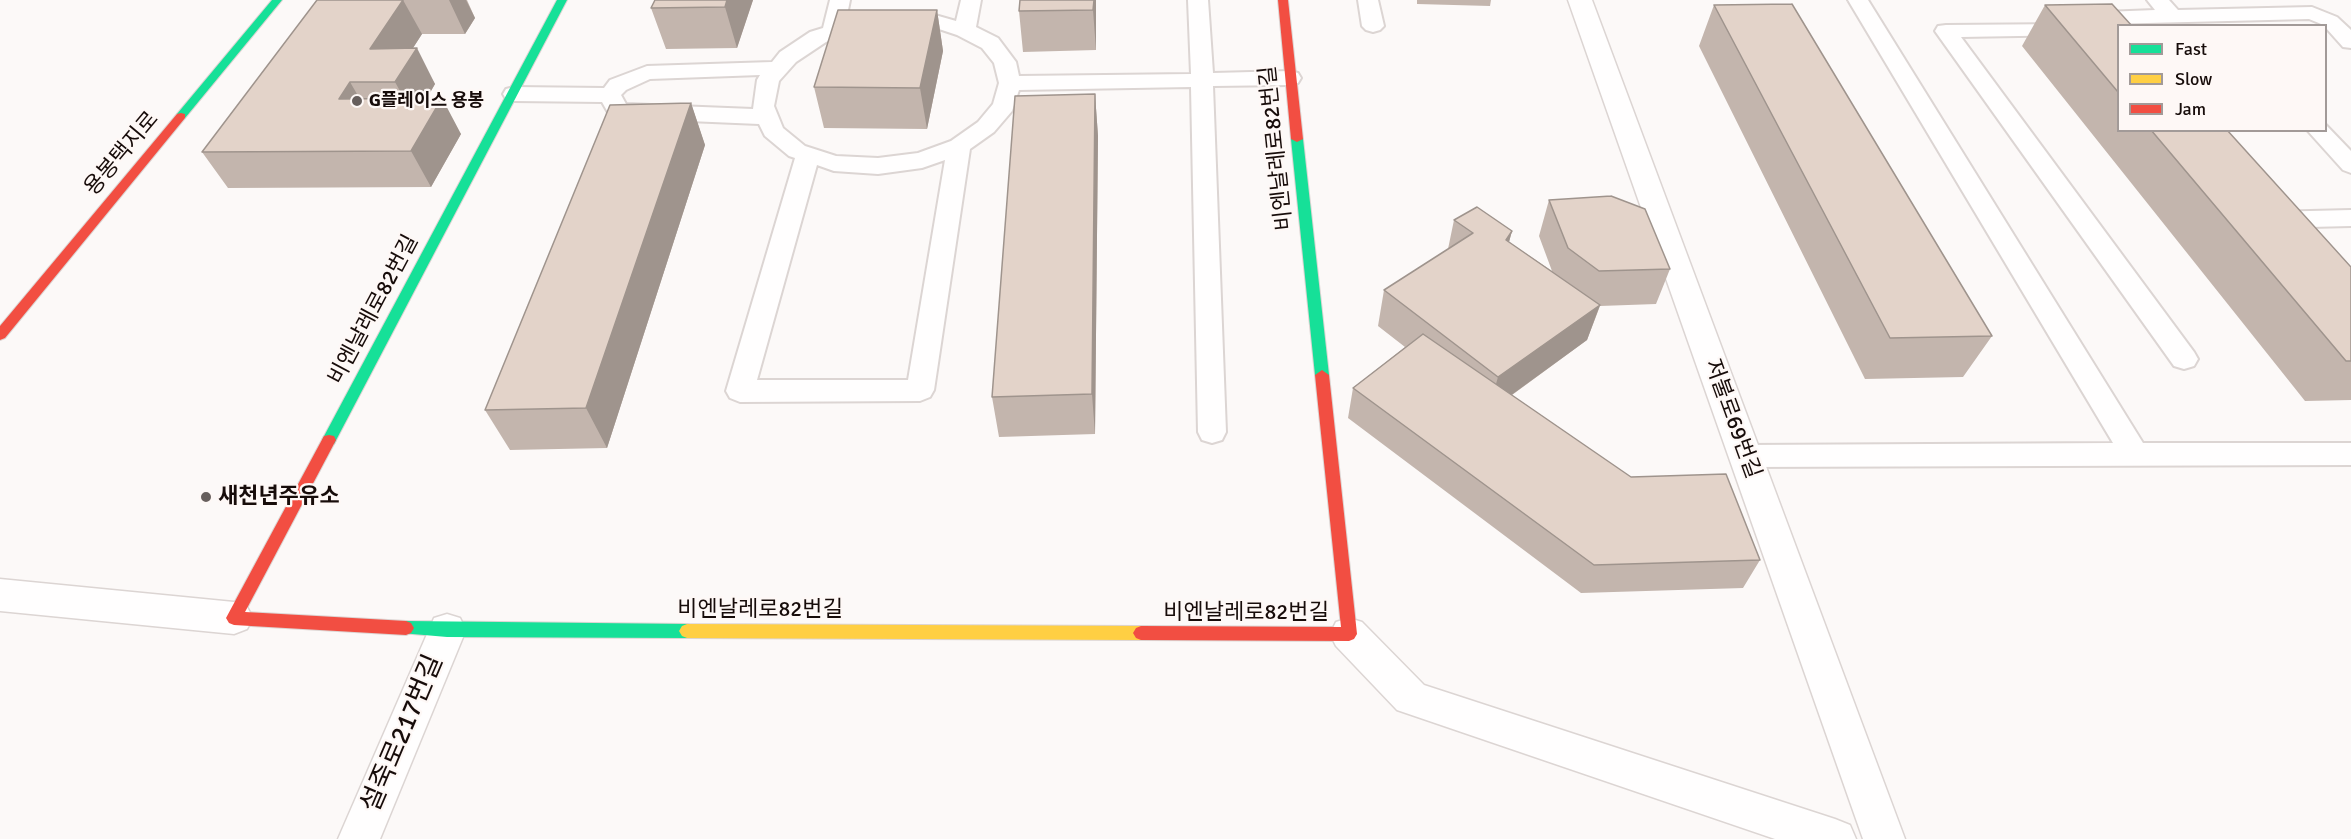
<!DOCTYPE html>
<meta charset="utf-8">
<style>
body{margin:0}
#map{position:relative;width:2351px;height:839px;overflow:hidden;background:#fcf9f8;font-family:Signika,sans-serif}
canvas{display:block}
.legend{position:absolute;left:2117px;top:24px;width:210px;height:108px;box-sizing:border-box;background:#fef8f6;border:2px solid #a29a98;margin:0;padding:8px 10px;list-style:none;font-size:18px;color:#170c0a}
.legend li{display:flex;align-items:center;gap:12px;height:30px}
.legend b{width:30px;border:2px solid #a29a98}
</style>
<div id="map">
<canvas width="2351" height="839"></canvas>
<ul class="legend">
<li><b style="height:8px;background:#16e098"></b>Fast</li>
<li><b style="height:8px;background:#ffcf43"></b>Slow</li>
<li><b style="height:8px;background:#f24e42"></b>Jam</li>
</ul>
</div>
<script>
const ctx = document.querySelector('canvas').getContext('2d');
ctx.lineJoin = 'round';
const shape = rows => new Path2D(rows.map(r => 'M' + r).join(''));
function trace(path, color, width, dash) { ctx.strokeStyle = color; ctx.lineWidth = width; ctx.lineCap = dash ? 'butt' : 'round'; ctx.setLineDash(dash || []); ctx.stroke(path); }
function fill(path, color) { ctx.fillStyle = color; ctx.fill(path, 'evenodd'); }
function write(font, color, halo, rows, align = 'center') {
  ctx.font = font + ' Signika,"Noto Sans KR",sans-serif'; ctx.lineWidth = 4.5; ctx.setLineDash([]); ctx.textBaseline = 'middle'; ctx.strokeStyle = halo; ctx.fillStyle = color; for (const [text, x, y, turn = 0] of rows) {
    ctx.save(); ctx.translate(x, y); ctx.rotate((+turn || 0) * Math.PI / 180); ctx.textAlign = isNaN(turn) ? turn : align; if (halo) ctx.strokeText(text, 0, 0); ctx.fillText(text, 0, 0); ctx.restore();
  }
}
const lane = shape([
 [830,0,850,0,846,20,895,13,935,15,956,21,961,0,981,0,976,27,998,38,1016,62,1019,76,1191,74,1188,0,1208,0,1213,73,1290,71,1298,73,1301,78,1298,83,1290,85,1213,86,1226,432,1222,440,1212,443,1202,440,1198,432,1191,87,1019,90,1012,111,994,132,970,149,934,390,930,397,920,401,740,402,730,398,726,391,795,158,789,156,765,136,759,124,618,118,610,116,602,102,514,101,506,99,503,94,506,89,514,87,604,88,610,80,647,66,772,62,780,52,810,32,823,28,830,0],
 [895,25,933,27,957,35,982,48,994,63,999,83,993,104,978,122,951,141,918,153,878,158,836,156,805,146,783,128,774,106,779,81,796,62,826,42,858,30,895,25],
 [760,75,757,80,753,109,626,104,621,95,626,90,650,79,760,75],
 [945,160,908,380,757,380,817,165,834,171,878,174,922,168,945,160],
 [1358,0,1378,0,1384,26,1380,30,1373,32,1366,30,1362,26,1358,0],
 [1848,0,1868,0,2143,443,2351,443,2351,465,1746,467,1736,464,1731,456,1736,448,1746,445,2113,443,1848,0],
 [2147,0,2169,0,2178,10,2312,7,2337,17,2351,30,2351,48,2343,47,2326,28,2326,26,2309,19,2107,24,2103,25,2103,29,2118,47,2118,66,2110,65,2081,30,2082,22,2086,18,2104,12,2155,10,2147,0],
 [2069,24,2077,25,2080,30,2077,35,1961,37,2194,352,2198,359,2194,366,2184,369,2174,366,1935,31,1938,26,1946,25,2069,24],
 [2326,125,2351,151,2351,173,2343,170,2307,130,2326,130,2326,125],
 [2351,210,2351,226,2269,228,2260,226,2257,220,2260,214,2269,212,2351,210]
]);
const street = shape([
 [1568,0,1592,0,1905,839,1863,839,1568,0],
 [0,579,234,602,247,607,253,618,247,629,234,634,0,611,0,579],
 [447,614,460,618,466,630,380,839,338,839,434,618,447,614],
 [1349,618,1362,622,1424,685,1835,819,1850,825,1856,839,1775,839,1397,710,1336,646,1330,634,1336,622,1349,618]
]);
const fast = shape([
 [272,0,282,0,185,118,177,118,177,114,272,0],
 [557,0,567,0,334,444,324,444,322,440,557,0],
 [1297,136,1303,139,1329,375,1322,380,1315,375,1291,139,1297,136],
 [406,621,687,624,692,626,695,631,692,636,687,638,447,637,401,633,398,628,401,623,406,621]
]);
const slow = shape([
 [687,624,1141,626,1146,628,1149,633,1146,638,1141,640,687,638,682,636,679,631,682,626,687,624]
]);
const jam = shape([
 [1278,0,1288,0,1303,139,1297,142,1291,139,1278,0],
 [181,113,185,114,185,118,5,338,0,340,0,326,177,114,181,113],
 [1322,370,1329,375,1357,634,1354,639,1349,641,1141,640,1136,638,1133,633,1136,628,1141,626,1341,627,1315,375,1322,370],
 [329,435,334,436,336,440,245,612,406,621,411,623,414,628,411,633,406,635,234,625,229,623,226,618,324,436,329,435]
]);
const wall = shape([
 [317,0,467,0,475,18,465,34,422,34,413,48,435,84,427,98,461,134,431,187,228,188,202,152],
 [655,0,753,0,737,48,666,49,651,8],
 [1096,0,1096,50,1023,52,1019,11],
 [1417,0,1491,0,1490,6,1417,4],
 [1714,5,1992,336,1963,377,1865,379,1699,46],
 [2045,5,2118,26,2118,130,2227,130,2351,267,2351,400,2305,401,2022,46],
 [937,10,943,51,927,129,824,128,814,87],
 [1095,94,1098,136,1095,434,999,437,992,397],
 [691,103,705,145,607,448,510,450,485,410],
 [1549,200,1670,269,1656,304,1600,306,1587,340,1512,395,1631,477,1760,560,1743,588,1581,593,1348,418,1353,388,1405,347,1378,326,1384,290,1448,249,1454,220,1512,231,1509,242,1552,271,1539,236]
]);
const shadedWall = shape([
 [403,0,422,34,391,82,370,49],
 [449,0,466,0,475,18,465,34],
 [727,0,753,0,737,48,725,7],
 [1094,0,1096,0,1096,50,1093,10],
 [937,10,943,51,927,129,920,88],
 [417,48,435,84,415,118,395,82],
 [350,82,371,118,339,99],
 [1095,94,1098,136,1095,434,1092,394],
 [442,98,461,134,431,187,411,151],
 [691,103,705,145,607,448,586,408],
 [1512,231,1502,267,1506,240],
 [1600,305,1587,340,1488,412,1498,377]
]);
const building = shape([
 [317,0,403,0,370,49,417,48,395,82,350,82,339,99,442,98,411,151,202,152,317,0],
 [655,0,727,0,725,7,651,8,655,0],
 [1020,0,1094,0,1093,10,1019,11,1020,0],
 [1792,4,1992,336,1890,338,1714,5,1792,4],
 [2112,4,2132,26,2118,26,2118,92,2045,5,2112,4],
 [838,10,937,10,920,88,814,87,838,10],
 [1095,94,1092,394,992,397,1015,96,1095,94],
 [691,103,586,408,485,410,610,105,691,103],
 [2151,130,2227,130,2351,267,2351,361,2346,361,2151,130],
 [1611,196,1645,209,1670,269,1599,271,1568,248,1549,200,1611,196],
 [1477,207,1512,231,1506,240,1600,305,1498,377,1384,290,1473,233,1454,220,1477,207],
 [1423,334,1631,477,1726,474,1760,560,1594,565,1353,388,1423,334]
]);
const markers = [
 [357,101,6,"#675f5d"],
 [206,497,6,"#675f5d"]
];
const farPoinames = [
 ["G플레이스 용봉",369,101]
];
const streetNames = [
 ["비엔날레로82번길",1277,148,-96],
 ["용봉택지로",122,154,-50],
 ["비엔날레로82번길",374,310,-62],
 ["저불로69번길",1732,419,70],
 ["비엔날레로82번길",760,610],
 ["비엔날레로82번길",1246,613]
];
const poiNames = [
 ["새천년주유소",218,497]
];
const nearStreetnames = [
 ["설죽로217번길",403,734,-67]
];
trace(lane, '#dcd5d3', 4);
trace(street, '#dcd5d3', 3);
trace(fast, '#dcd5d3', 2);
trace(slow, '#dcd5d3', 2);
trace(jam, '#dcd5d3', 2);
fill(lane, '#fffefe');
fill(street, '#fffefe');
fill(fast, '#16e098');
fill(slow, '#ffcf43');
fill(jam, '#f24e42');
fill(wall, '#c3b5ad');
fill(shadedWall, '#9f948d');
fill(building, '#e3d3c9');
trace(building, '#9f948d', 1.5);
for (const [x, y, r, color] of markers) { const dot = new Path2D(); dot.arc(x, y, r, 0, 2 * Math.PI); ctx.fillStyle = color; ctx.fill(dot); trace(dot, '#fef8f6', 2); }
write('bold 18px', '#170c0a', '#fef8f6', farPoinames, 'left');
write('22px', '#170c0a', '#fef8f6', streetNames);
write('bold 22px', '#170c0a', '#fef8f6', poiNames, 'left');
write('27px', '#170c0a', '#fef8f6', nearStreetnames);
</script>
